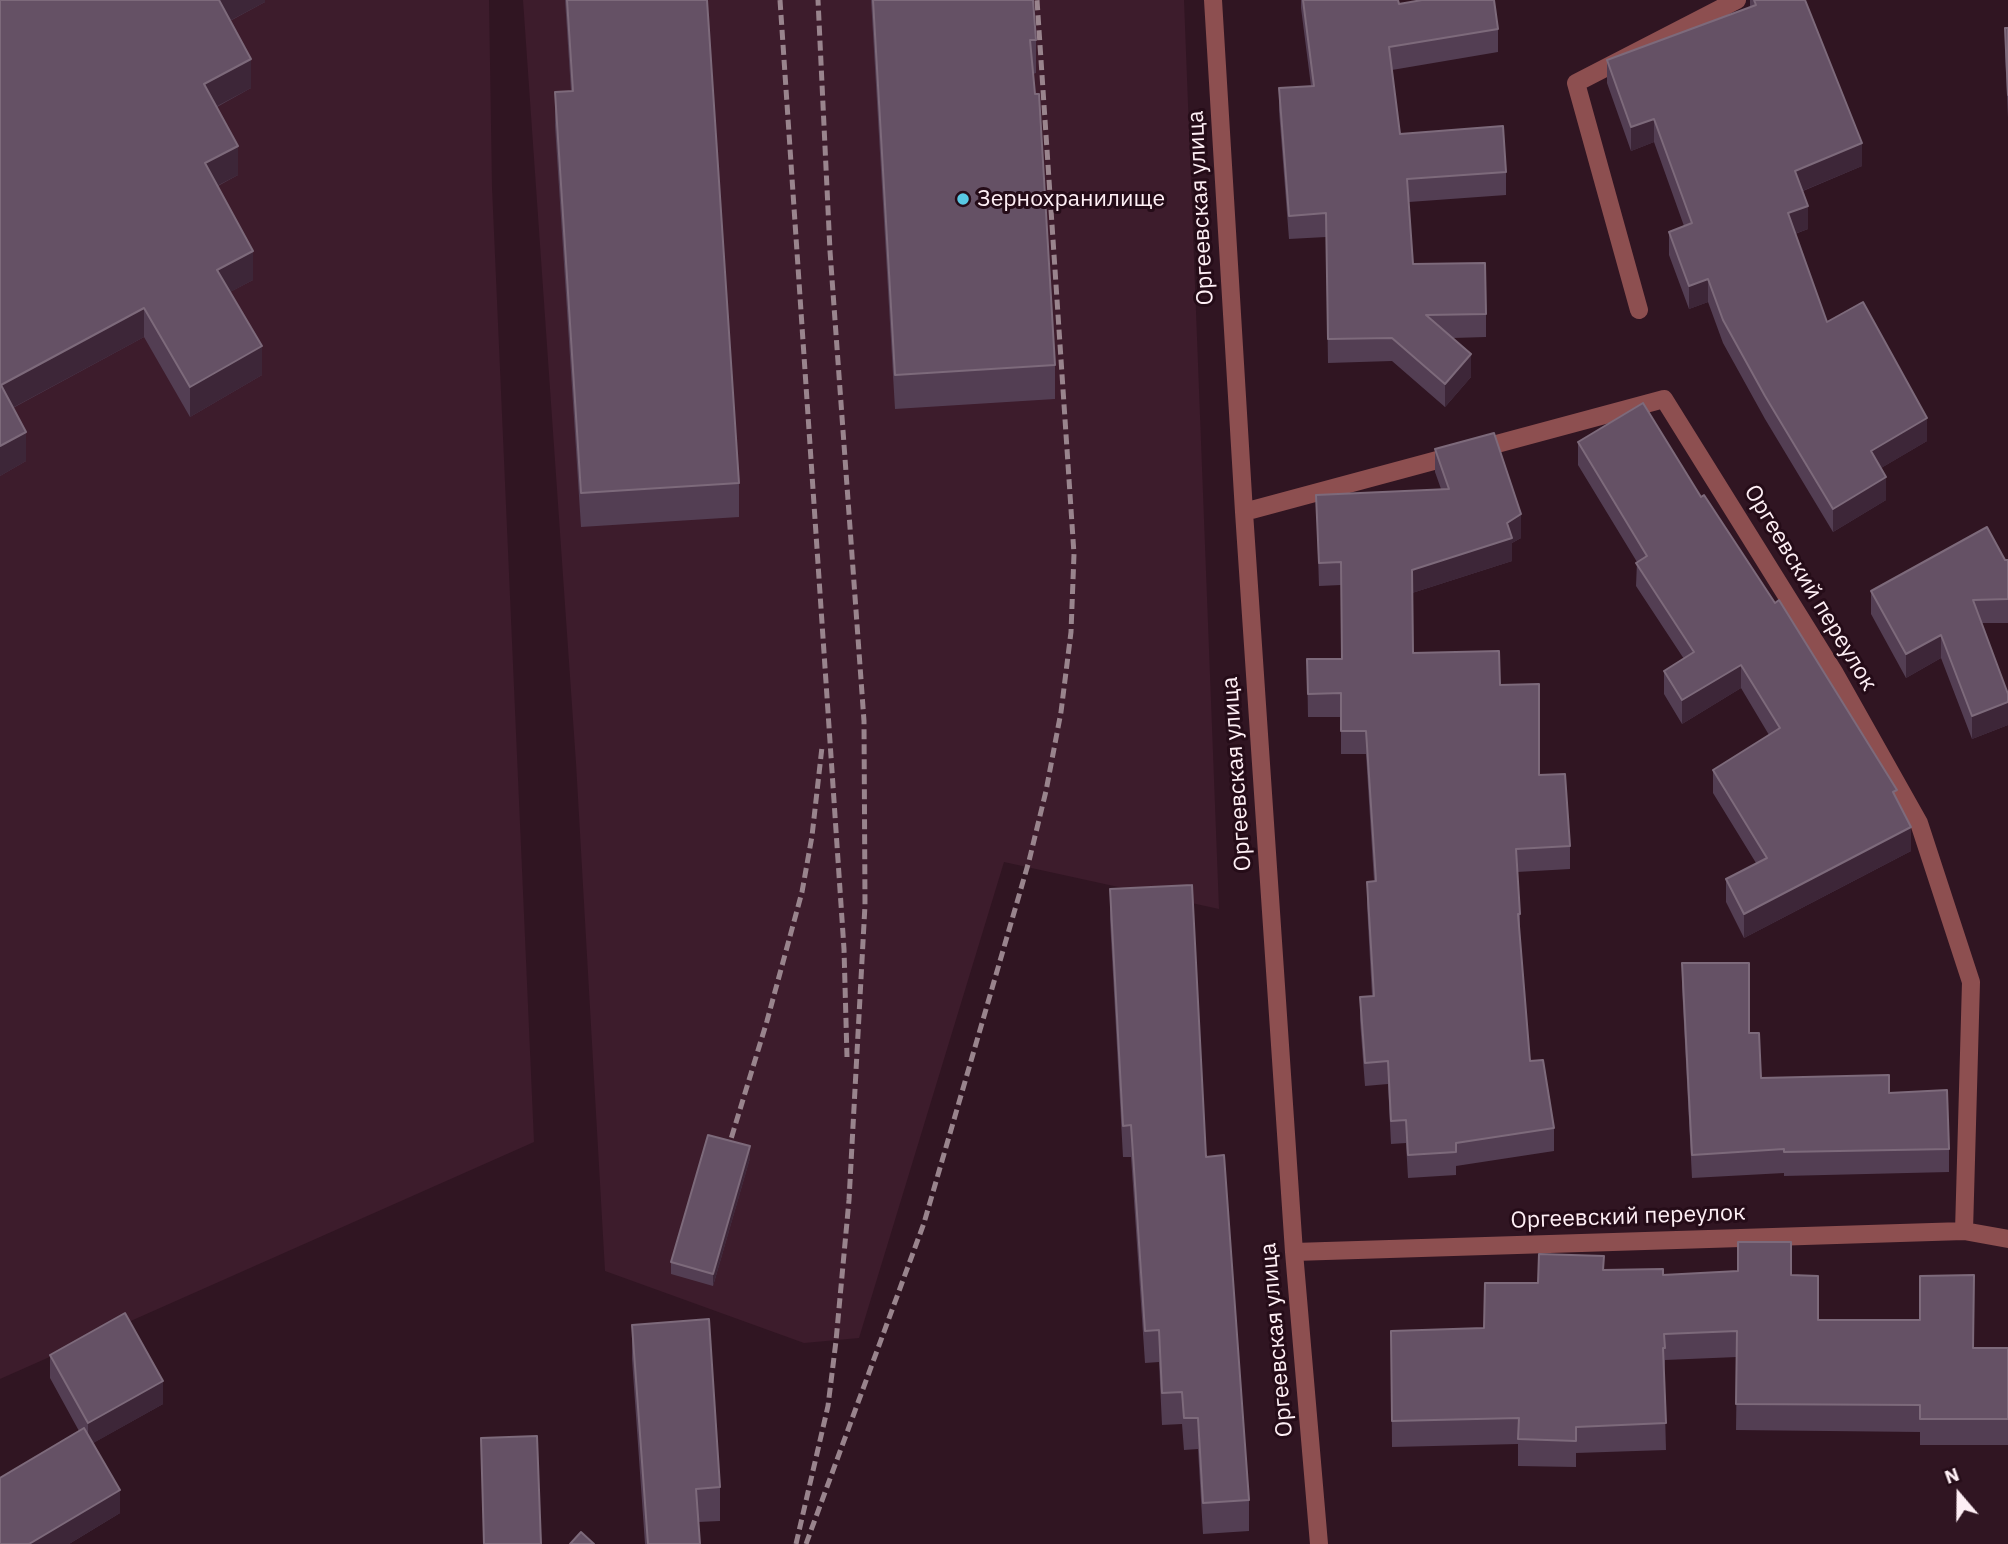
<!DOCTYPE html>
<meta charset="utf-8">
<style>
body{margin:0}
#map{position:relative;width:2008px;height:1544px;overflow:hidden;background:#301522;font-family:"IBM Plex Sans",sans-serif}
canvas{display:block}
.north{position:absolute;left:1924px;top:1460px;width:70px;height:70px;-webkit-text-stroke:5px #250c18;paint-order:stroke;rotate:340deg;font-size:19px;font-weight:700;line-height:28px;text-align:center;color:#feeff5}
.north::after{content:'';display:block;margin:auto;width:24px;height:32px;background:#feeff5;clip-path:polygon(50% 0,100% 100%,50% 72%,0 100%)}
</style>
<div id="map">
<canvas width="2008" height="1544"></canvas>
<div class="north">N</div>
</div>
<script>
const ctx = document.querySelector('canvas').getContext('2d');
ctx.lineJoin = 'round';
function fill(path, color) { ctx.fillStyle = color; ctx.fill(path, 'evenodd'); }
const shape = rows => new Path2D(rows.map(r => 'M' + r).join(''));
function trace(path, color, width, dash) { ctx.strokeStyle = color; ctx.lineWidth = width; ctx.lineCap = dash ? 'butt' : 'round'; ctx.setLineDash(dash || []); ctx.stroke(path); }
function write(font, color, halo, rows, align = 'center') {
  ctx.font = font + ' "IBM Plex Sans",sans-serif'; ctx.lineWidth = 6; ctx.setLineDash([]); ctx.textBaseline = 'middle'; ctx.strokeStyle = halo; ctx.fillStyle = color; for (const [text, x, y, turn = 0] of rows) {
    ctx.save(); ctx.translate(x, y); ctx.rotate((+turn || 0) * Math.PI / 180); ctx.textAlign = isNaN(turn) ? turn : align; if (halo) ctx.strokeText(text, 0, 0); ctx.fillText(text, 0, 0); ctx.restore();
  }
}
const built = shape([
 [0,0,489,0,492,187,534,1142,0,1379],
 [523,0,1184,0,1219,909,1004,862,859,1338,804,1343,605,1271,576,763]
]);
const minor = shape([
 [1213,0,1244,512,1294,1252,1319,1544],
 [1639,310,1576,83,1737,0],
 [1244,512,1664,399,1834,672,1919,823,1971,982,1964,1231,2008,1239],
 [1294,1252,1964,1231]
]);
const rail = shape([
 [780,0,844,949,847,1057],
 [727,1152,767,1021,802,892,812,836,822,747],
 [796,1544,828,1406,836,1341,849,1200,865,905,864,721,830,251,818,0],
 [806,1544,924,1223,1029,861,1046,791,1061,712,1071,632,1074,554,1037,0]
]);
const wall = shape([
 [0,0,265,0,265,2,230,21,251,88,217,107,238,175,218,186,253,280,230,292,262,375,190,417,144,337,13,408,26,461,0,476],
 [565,0,707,0,739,483,739,517,581,527,555,126,555,92,571,91],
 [871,0,1033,0,1036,40,1036,73,1033,74,1055,365,1055,399,895,409],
 [1301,0,1398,0,1399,4,1498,29,1498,52,1392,70,1400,134,1506,172,1506,195,1409,202,1413,264,1486,314,1486,337,1453,338,1471,377,1445,407,1392,361,1328,363,1326,237,1289,239,1279,111,1279,88,1311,86,1301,8],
 [1750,0,1805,0,1862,166,1803,191,1808,229,1795,234,1827,322,1927,441,1881,468,1886,500,1833,532,1765,419,1723,343,1708,302,1689,309,1669,255,1669,232,1684,226,1654,142,1631,151,1607,83,1607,60,1750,8],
 [2005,28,2008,28,2008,118,2005,51],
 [1578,442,1701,497,1897,800,1911,851,1744,938,1726,902,1726,879,1756,863,1713,793,1713,770,1769,735,1741,688,1682,724,1664,694,1664,671,1684,659,1636,586,1637,562,1578,465],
 [1435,449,1521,538,1512,543,1512,561,1412,593,1413,653,1500,685,1570,846,1570,869,1517,872,1520,914,1520,937,1530,1061,1554,1128,1554,1151,1456,1166,1456,1175,1408,1178,1406,1143,1391,1144,1388,1084,1365,1086,1360,1021,1360,997,1372,996,1367,905,1367,882,1374,881,1366,754,1341,754,1341,717,1308,717,1307,659,1341,659,1341,585,1319,586,1316,495,1441,489,1435,472],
 [2005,560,2008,560,2008,623,1981,623,2008,694,2008,725,1972,739,1941,658,1906,678,1871,614,1871,591],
 [1110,889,1206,1157,1249,1500,1249,1531,1203,1534,1198,1449,1184,1450,1182,1424,1162,1425,1159,1362,1145,1363,1131,1157,1123,1157,1110,920],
 [1682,963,1749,1033,1761,1078,1949,1149,1949,1172,1784,1176,1784,1173,1692,1178,1682,987],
 [750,1158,713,1286,671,1274,671,1262],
 [1604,1270,1663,1275,1791,1275,1818,1320,1973,1348,2008,1348,2008,1445,1920,1445,1920,1432,1736,1430,1737,1357,1665,1360,1664,1375,1666,1450,1576,1453,1576,1467,1518,1466,1518,1444,1392,1447,1391,1331,1484,1328,1538,1283],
 [632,1325,720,1487,720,1521,698,1522,700,1544,645,1544,632,1359],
 [50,1355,163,1404,93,1443,120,1513,69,1544,0,1544,79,1431,50,1378],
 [481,1438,541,1544,484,1544]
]);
const shadedWall = shape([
 [218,0,265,0,265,2,218,27],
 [251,59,251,88,204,113,204,84],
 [1654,119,1654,142,1631,151,1631,127],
 [1862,143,1862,166,1795,194,1795,171],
 [238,146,238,175,205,192,205,163],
 [1808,206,1808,229,1788,236,1788,213],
 [253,251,253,280,217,299,217,270],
 [1708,279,1708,302,1689,309,1689,286],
 [144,308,144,337,1,414,1,385],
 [262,346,262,375,190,417,190,387],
 [1471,354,1471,377,1445,407,1445,384],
 [1927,418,1927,441,1871,474,1871,451],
 [26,432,26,461,0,476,0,446],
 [1886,477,1886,500,1833,532,1833,509],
 [1521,514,1521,538,1512,543,1512,561,1412,593,1412,570,1507,523],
 [1941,635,1941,658,1906,678,1906,654],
 [1741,665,1741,688,1682,724,1682,700],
 [2008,702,2008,725,1972,739,1972,716],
 [1911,827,1911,851,1744,938,1744,914],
 [750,1146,750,1158,713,1286,713,1274],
 [163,1381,163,1404,88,1446,88,1423],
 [120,1490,120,1513,69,1544,29,1544]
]);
const building = shape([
 [0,0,219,0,251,59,204,84,238,146,205,163,253,251,217,270,262,346,190,387,144,308,1,385,26,432,0,446,0,0],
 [567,0,707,0,739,483,581,493,555,92,573,91,567,0],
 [873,0,1033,0,1036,40,1030,40,1035,94,1039,94,1055,365,895,375,873,0],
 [1303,0,1398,0,1399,4,1422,0,1494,0,1498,29,1389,47,1400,134,1503,126,1506,172,1407,179,1413,264,1485,263,1486,314,1426,315,1471,354,1445,384,1392,338,1328,339,1326,213,1289,216,1279,88,1314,86,1303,0],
 [1754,0,1805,0,1862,143,1795,171,1808,206,1788,213,1827,322,1863,302,1927,418,1871,451,1886,477,1833,509,1765,396,1723,320,1708,279,1689,286,1669,232,1692,223,1654,119,1631,127,1607,60,1756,5,1754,0],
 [2005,28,2008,28,2008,95,2005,28],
 [1643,403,1701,497,1704,495,1775,603,1779,600,1897,790,1893,792,1911,827,1744,914,1726,879,1767,858,1713,770,1780,728,1741,665,1682,700,1664,671,1694,652,1636,563,1647,556,1578,442,1643,403],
 [1494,433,1521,514,1507,523,1512,538,1412,570,1413,653,1499,651,1500,685,1539,684,1539,775,1565,774,1570,846,1516,849,1520,914,1518,914,1530,1061,1543,1060,1554,1128,1456,1143,1456,1152,1408,1155,1406,1120,1391,1121,1388,1061,1365,1063,1360,997,1374,996,1367,882,1376,881,1366,731,1341,731,1341,693,1308,694,1307,659,1342,659,1341,562,1319,563,1316,495,1449,489,1435,449,1494,433],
 [1987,527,2005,560,2008,560,2008,599,1973,600,2008,694,2008,702,1972,716,1941,635,1906,654,1871,591,1987,527],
 [1192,885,1206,1157,1224,1155,1249,1500,1203,1503,1198,1418,1184,1418,1182,1392,1162,1393,1159,1330,1145,1331,1131,1125,1123,1126,1110,889,1192,885],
 [1682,963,1749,963,1749,1033,1759,1033,1761,1078,1889,1075,1889,1093,1947,1090,1949,1149,1784,1152,1784,1149,1692,1155,1682,963],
 [708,1135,750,1146,713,1274,671,1262,708,1135],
 [1738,1242,1791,1242,1791,1275,1818,1276,1818,1320,1920,1320,1920,1276,1974,1275,1973,1348,2008,1348,2008,1419,1920,1419,1920,1405,1736,1404,1737,1331,1664,1334,1665,1348,1663,1348,1666,1423,1576,1427,1576,1441,1518,1439,1519,1418,1392,1421,1391,1331,1484,1328,1485,1283,1538,1283,1539,1254,1604,1256,1603,1270,1663,1269,1663,1275,1738,1271,1738,1242],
 [125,1313,163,1381,88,1423,50,1355,125,1313],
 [709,1319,720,1487,696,1489,700,1544,648,1544,632,1325,709,1319],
 [84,1428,120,1490,29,1544,0,1544,0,1478,84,1428],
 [537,1436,541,1544,484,1544,481,1438,537,1436],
 [581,1532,594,1544,570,1544,581,1532]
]);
const markers = [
 [963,199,7,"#58c8e4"]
];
const poiNames = [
 ["Зернохранилище",977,199]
];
const streetNames = [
 ["Оргеевская улица",1201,208,-93],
 ["Оргеевский переулок",1810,588,59],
 ["Оргеевская улица",1237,774,-94],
 ["Оргеевский переулок",1628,1217,-2],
 ["Оргеевская улица",1277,1340,-95]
];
fill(built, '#3d1c2c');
trace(minor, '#8d4f50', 18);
trace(rail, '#99848d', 5, [10, 5]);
fill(wall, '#533e53');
fill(shadedWall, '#3d2638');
fill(building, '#655165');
trace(building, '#7d6a7b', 2);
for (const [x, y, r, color] of markers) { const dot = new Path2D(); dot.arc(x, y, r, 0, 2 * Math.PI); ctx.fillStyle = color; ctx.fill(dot); trace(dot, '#250c18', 2.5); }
write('23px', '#feeff5', '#250c18', poiNames, 'left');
write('23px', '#feeff5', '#250c18', streetNames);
</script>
